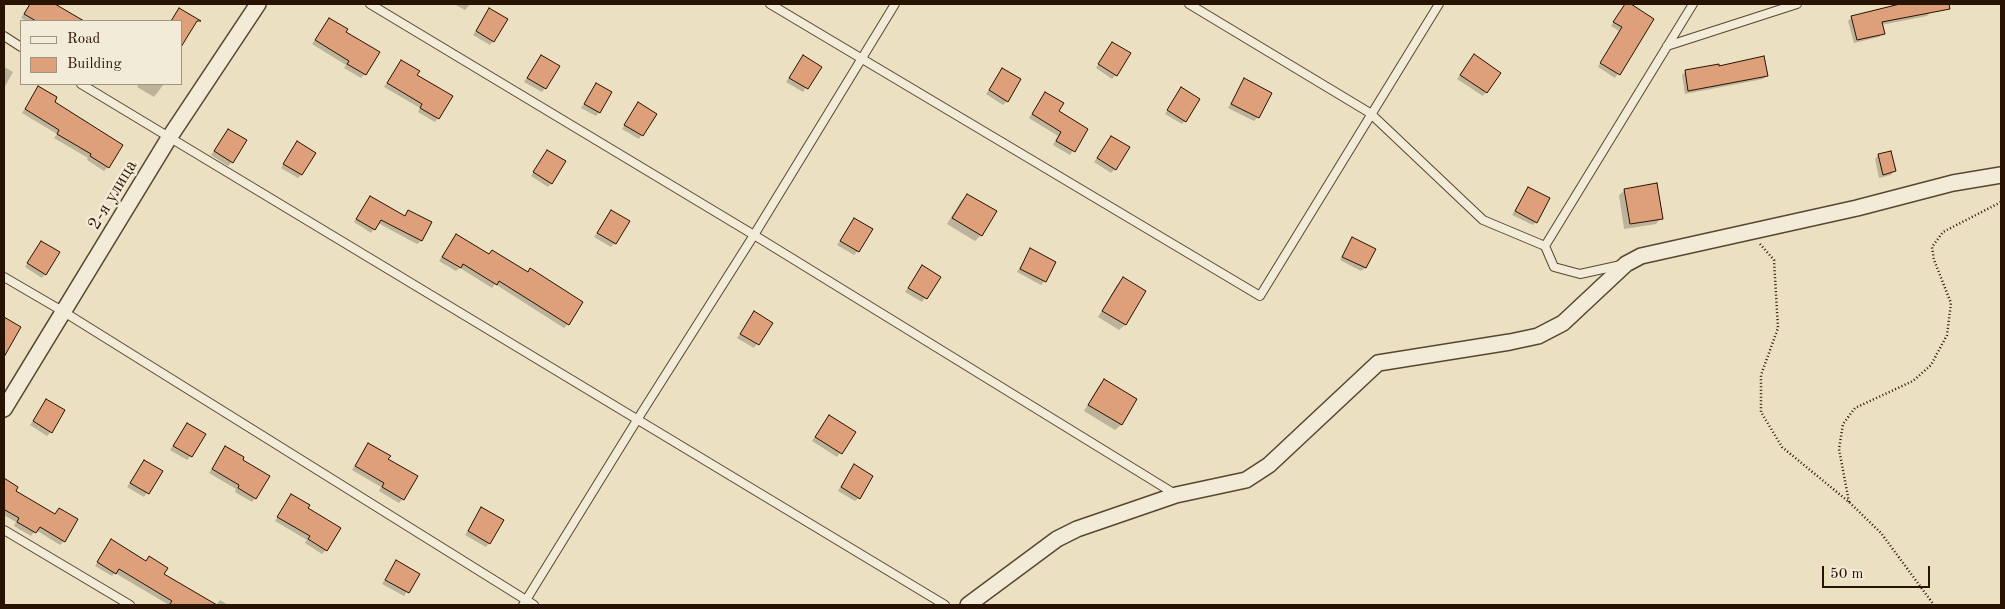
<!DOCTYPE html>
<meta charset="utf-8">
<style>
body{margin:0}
#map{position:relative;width:2005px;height:609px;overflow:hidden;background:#ebe0c1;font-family:"Old Standard TT",serif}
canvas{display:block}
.frame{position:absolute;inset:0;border:5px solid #281201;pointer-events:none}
.legend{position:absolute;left:20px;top:20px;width:162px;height:65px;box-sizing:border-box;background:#f2ebd7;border:1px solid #a19481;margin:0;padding:6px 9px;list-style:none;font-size:15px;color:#281201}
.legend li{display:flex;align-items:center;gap:10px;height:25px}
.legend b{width:25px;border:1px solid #a19481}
.scale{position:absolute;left:1822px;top:566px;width:108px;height:22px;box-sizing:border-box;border:2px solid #281201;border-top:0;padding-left:6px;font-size:15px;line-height:18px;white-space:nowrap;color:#281201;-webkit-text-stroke:4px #f2ebd7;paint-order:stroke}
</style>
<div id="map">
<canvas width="2005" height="609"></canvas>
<div class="frame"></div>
<ul class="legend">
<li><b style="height:6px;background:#f2ebd7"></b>Road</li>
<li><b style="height:14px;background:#dea07b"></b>Building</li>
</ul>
<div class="scale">50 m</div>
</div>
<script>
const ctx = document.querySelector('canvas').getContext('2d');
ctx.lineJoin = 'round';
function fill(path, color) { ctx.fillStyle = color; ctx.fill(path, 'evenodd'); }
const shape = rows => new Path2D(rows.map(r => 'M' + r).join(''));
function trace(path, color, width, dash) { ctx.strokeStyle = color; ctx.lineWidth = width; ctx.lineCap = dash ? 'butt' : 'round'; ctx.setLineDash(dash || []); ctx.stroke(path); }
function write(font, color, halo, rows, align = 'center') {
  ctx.font = font + ' "Old Standard TT",serif'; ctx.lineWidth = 5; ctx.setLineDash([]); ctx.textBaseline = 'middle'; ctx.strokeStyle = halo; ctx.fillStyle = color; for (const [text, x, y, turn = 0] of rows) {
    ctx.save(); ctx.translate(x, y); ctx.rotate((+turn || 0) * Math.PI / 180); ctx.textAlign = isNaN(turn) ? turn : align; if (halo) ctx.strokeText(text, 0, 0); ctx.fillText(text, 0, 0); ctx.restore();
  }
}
const shadow = shape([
 [30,4,55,4,81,21,27,21,21,18],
 [454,4,470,4,465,10],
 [1626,4,1629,4,1653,19,1615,78,1598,67,1619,31,1611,26],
 [1891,4,1929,4,1931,12,1927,16,1881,25,1883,33,1879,37,1854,43,1848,21,1852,17,1891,7],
 [489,9,493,41,490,45,473,35],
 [329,19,344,32,365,74,361,78,344,68,346,65,312,44],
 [1112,43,1116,75,1112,79,1096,68],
 [541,56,545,88,542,92,524,82],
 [803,57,820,67,803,92,786,82],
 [1470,60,1499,73,1483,96,1457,79],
 [401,61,416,75,438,118,435,122,418,112,420,108,384,87],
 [1718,66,1767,76,1763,79,1685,94,1682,75,1685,72],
 [4,67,13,72,4,88],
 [1003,69,1007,101,1003,105,986,94],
 [1244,80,1258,117,1254,121,1228,108],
 [139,84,164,84,154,97,137,87],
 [596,85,599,112,596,116,581,108],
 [39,87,108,167,104,171,87,160,88,158,54,138,57,134,22,113],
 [1045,93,1057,112,1087,130,1070,155,1053,145,1058,136,1029,118],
 [1178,93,1185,121,1182,124,1165,114],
 [638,104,655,114,639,139,622,129],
 [228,130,232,162,228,166,211,155],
 [1111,137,1115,169,1111,173,1094,162],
 [297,143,301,175,298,178,281,168],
 [547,151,551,183,548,187,531,176],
 [1878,155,1894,171,1891,175,1879,178,1875,159],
 [1528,188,1536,222,1533,225,1512,215],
 [1625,190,1661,218,1656,224,1624,229,1619,195],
 [967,195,981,235,975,241,947,224,961,201],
 [370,197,404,217,408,211,430,223,421,241,417,244,378,223,371,233,354,222],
 [611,211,615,243,611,247,594,237],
 [854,219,858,251,854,255,837,245],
 [456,235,568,324,564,328,495,284,492,288,460,268,456,271,439,261],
 [1352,239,1365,268,1361,271,1340,260],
 [41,242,45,274,42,278,25,267],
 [1031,250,1045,281,1041,285,1017,272],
 [922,267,939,277,922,302,905,292],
 [1123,279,1144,292,1125,325,1119,330,1098,317,1117,285],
 [754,313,771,323,754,348,737,338],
 [1104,381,1135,400,1121,425,1115,430,1084,411,1098,387],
 [47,400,51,432,47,436,30,425],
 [829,416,854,433,837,457,812,441],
 [187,424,191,456,187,460,170,450],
 [368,444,387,460,403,499,399,503,379,491,381,487,352,470],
 [225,448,241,460,255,498,252,502,235,492,236,489,209,473],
 [144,461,161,472,144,497,127,487],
 [851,470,859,498,855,501,838,491],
 [4,480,17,488,15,491,64,541,60,545,36,530,31,536,14,526,16,522,4,515],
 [291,496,326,550,322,554,305,543,307,540,275,521],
 [482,509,489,543,486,547,465,535],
 [111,541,163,574,214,605,169,605,115,573,112,576,95,566],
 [396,562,418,574,404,596,382,584],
 [220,600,228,605,216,605]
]);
const building = shape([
 [30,4,55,4,84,21,36,21,24,14,30,4],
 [1625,4,1631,4,1654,19,1620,75,1600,63,1622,27,1613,22,1625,4],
 [1900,4,1949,4,1950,9,1882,22,1885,34,1857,40,1851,16,1900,4],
 [179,8,201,21,197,21,181,47,181,21,171,21,179,8],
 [489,8,508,19,494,42,476,31,489,8],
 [329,18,348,29,346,32,380,52,366,75,347,64,349,61,315,40,329,18],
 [1112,42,1131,53,1117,76,1098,64,1112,42],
 [1474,54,1501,73,1487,93,1460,75,1474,54],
 [541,55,560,66,546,89,527,78,541,55],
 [803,55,822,67,808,89,789,78,803,55],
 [1764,56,1768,76,1688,91,1685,70,1719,64,1719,66,1764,56],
 [401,60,420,71,417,75,453,96,439,119,420,108,422,104,387,83,401,60],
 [1002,68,1021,79,1008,102,989,90,1002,68],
 [1244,78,1272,93,1259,118,1231,104,1244,78],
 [596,83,612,92,600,113,584,104,596,83],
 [38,86,57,97,55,102,123,145,109,168,90,156,91,154,57,134,59,130,25,109,38,86],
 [1181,87,1200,99,1186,122,1167,110,1181,87],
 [1045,92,1064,103,1059,111,1088,129,1075,152,1056,141,1061,132,1032,114,1045,92],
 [638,102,657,114,643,136,624,125,638,102],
 [228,129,247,140,233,163,214,151,228,129],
 [1111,136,1130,147,1116,170,1097,158,1111,136],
 [297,141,316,153,302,175,283,164,297,141],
 [547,150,566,161,552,184,533,172,547,150],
 [1891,151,1896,171,1883,175,1878,154,1891,151],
 [1657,183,1663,219,1630,224,1624,189,1657,183],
 [1528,187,1550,198,1537,223,1515,211,1528,187],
 [967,194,997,211,982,236,952,218,967,194],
 [370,196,405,216,408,210,432,222,422,241,381,220,375,230,356,219,370,196],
 [611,210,630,221,616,244,597,233,611,210],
 [854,218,873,229,859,252,840,241,854,218],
 [456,234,489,254,492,250,528,272,530,268,583,302,569,325,499,281,497,285,463,264,461,268,442,257,456,234],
 [1352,237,1376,249,1366,268,1342,257,1352,237],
 [41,241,60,252,46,275,27,263,41,241],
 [1030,248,1056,262,1046,282,1020,269,1030,248],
 [922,265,941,277,927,299,908,288,922,265],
 [1123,277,1146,291,1126,325,1102,311,1123,277],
 [754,311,773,323,759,345,740,334,754,311],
 [4,317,21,327,4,357,4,317],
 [1104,379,1137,399,1122,425,1088,405,1104,379],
 [46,399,65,410,52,433,33,421,46,399],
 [829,415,856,432,842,454,815,437,829,415],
 [187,423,206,434,192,457,173,446,187,423],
 [368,443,391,456,388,459,418,476,404,500,382,487,384,483,355,466,368,443],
 [225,446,244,457,243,460,270,476,256,499,238,488,239,485,212,469,225,446],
 [144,460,163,471,149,494,130,483,144,460],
 [854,464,873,476,860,499,841,487,854,464],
 [4,478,18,487,16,491,55,514,59,508,78,519,65,542,40,527,36,533,17,522,19,518,5,510,4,512,4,478],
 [291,494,310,505,308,508,341,528,327,551,308,539,310,536,277,517,291,494],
 [481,507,504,520,490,544,468,531,481,507],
 [111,539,146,561,149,556,168,568,164,574,217,605,169,605,172,601,119,569,116,574,97,562,111,539],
 [396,560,420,574,409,593,385,580,396,560]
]);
const path = shape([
 [1760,244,1774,260,1778,328,1761,375,1761,412,1782,447,1849,502,1881,533,1934,605],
 [1849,502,1839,449,1843,424,1855,408,1913,381,1931,365,1947,335,1951,303,1934,260,1932,247,1943,232,2001,202]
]);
const lane = shape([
 [370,4,754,235,1175,494],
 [770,4,1260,296,1439,4],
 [1189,4,1370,113,1483,220,1545,246],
 [4,36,21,47],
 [1667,46,1797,4],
 [81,84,945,605],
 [1621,265,1580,274,1554,267,1545,246,1693,4],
 [4,277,64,312,534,605],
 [4,530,130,605],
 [523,605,637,420,754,235,895,4]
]);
const street = shape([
 [4,409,169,138,258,4],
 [968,605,1057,539,1077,529,1176,495,1246,480,1269,465,1378,363,1510,342,1538,336,1563,323,1626,264,1641,256,1857,208,1953,183,2001,175]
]);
const streetNames = [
 ["2-я улица",113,195,-59]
];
fill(shadow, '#0003');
fill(building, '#dea07b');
trace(building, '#281201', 1);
trace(lane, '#594631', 10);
trace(street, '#594631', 18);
trace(path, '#281201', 2.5, [1, 2.5]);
trace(lane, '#f2ebd7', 8);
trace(street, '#f2ebd7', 15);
write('18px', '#281201', '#f2ebd7', streetNames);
</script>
